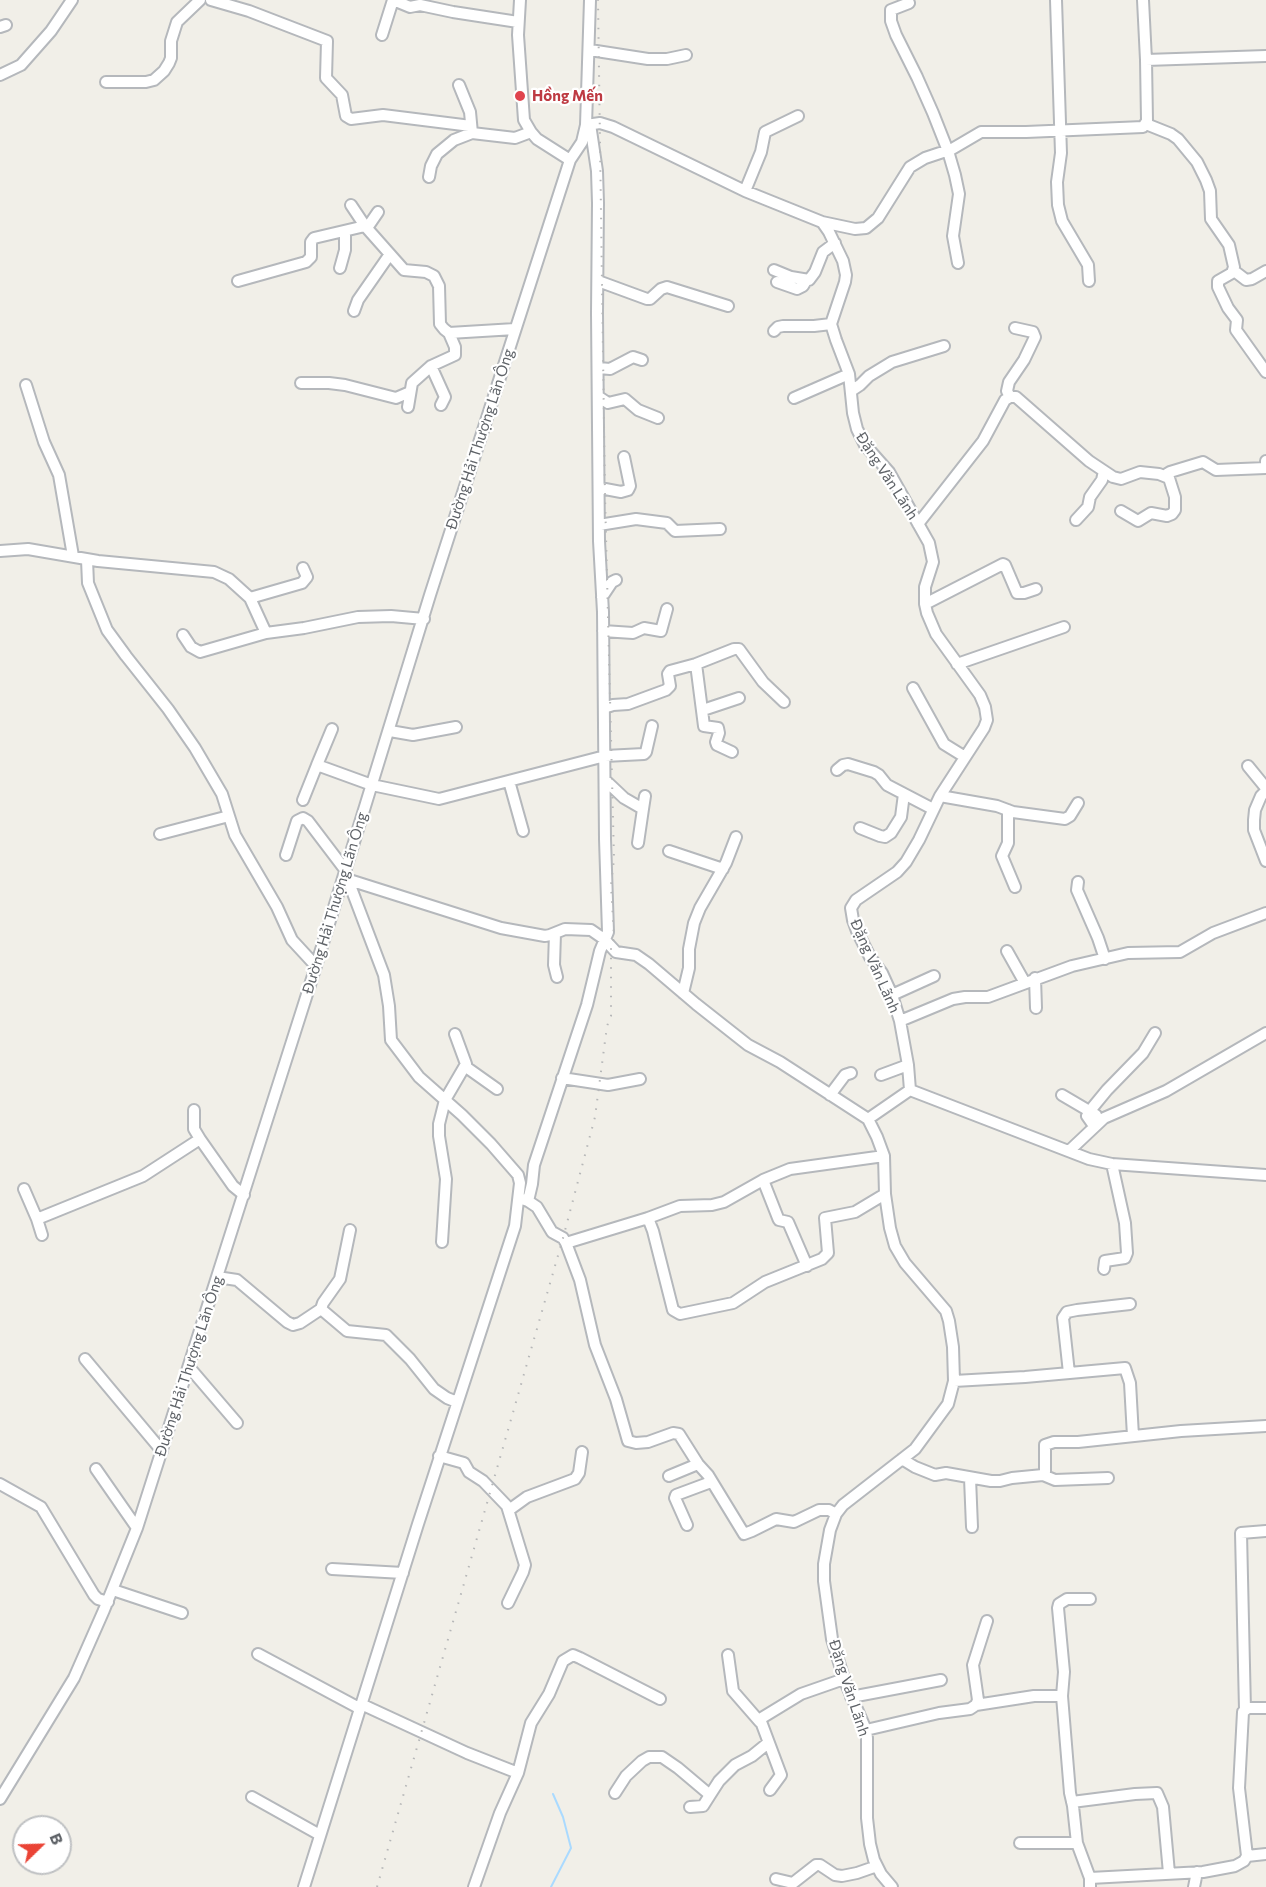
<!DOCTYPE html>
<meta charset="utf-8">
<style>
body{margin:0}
#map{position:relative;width:1266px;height:1887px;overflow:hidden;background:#f1efe8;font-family:Commissioner,sans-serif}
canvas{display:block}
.north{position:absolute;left:12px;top:1815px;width:60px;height:60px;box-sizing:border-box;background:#fff;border:2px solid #bfc1c3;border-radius:50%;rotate:67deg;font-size:16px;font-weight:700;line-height:24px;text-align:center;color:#5f6368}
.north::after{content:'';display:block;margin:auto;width:21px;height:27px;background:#ea4335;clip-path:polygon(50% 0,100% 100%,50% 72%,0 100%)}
</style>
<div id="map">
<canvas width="1266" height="1887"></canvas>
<div class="north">B</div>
</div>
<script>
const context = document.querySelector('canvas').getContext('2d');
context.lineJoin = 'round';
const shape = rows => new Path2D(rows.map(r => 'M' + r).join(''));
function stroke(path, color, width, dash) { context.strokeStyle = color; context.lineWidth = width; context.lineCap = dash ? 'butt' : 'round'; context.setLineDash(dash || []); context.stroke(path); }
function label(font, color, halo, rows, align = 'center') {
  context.font = font + ' Commissioner,sans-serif'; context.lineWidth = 4.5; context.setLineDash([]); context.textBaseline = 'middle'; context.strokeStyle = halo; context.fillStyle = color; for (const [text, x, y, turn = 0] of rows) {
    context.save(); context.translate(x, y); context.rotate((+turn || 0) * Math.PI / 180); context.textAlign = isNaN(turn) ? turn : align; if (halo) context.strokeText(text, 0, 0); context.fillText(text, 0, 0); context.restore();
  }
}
const stream = shape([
 [551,1887,571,1848,563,1817,553,1794]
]);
const minor = shape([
 [211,0,249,11,327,41,326,78,342,95,346,116,351,119,383,115,471,126],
 [1056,0,1061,153,1057,182,1058,205,1062,221,1088,265,1089,281],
 [1143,0,1146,60],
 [909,3,891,10,891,21,896,35,917,77,933,113,948,151,955,175,959,194,953,236,958,263],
 [0,27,6,25],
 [382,35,393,0,410,7,420,5,453,12,518,22],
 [590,50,648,59,667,59,686,55],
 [0,75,21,65,51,31,72,0],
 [106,82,146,82,154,80,164,71,169,63,171,58,171,41,177,22,200,0],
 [459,85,470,112,472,133,515,138,531,132],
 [1146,124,1171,134,1178,139,1197,162,1206,180,1210,191,1211,219,1229,245,1234,267,1232,273,1218,281,1218,287,1228,308,1237,320,1236,330,1266,372],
 [586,125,600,123,613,127,745,191,822,222,829,232,843,261,846,275,845,282,831,324,836,340,849,374,853,413,857,429,865,445,889,472,929,543,933,562,925,587,925,604,927,613,936,634,980,695,985,707,987,720,984,728,940,796,919,840,906,862,897,872,856,900,851,908,853,920,857,931,870,957,882,973,892,995,900,1021,908,1065,910,1090,868,1119,877,1137,884,1156,885,1194,890,1228,895,1246,905,1263,946,1311,949,1321,953,1347,954,1381,948,1404,915,1449,843,1505,836,1514,830,1530,824,1564,824,1581,832,1639,844,1679,866,1730,867,1738,867,1818,870,1844,874,1860,881,1874,892,1887],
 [570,160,582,142,586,125,590,0],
 [429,177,431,166,437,154,454,140,472,133],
 [745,191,761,152,765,132,798,116],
 [351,205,365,226],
 [822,222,855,229,866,228,878,218,910,167,925,158,952,149,981,132,1026,132,1143,127,1147,121,1146,60,1266,56],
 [367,228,378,212],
 [340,268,345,250,345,232],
 [774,270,791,277,809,280,815,272,823,252,835,243],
 [1233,270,1246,280,1252,279,1266,271],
 [238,281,306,262,311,257,311,242,314,238,365,226,404,270,426,272,434,276,439,286,440,324,444,329,449,333,515,329],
 [598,281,647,299,650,299,661,289,667,287,728,306],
 [777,282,797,289,803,286,806,281],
 [354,311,358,300,390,254],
 [774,331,778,327,783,326,814,326,831,324],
 [431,366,445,397,441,405],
 [599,368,610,369,633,357,642,360],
 [301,383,329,383,345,385,396,398,410,392],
 [26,385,44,442,59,475,73,556],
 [851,391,860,385,869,376,892,362,944,346],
 [599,397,608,403,625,399,638,410,658,418],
 [1010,397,1007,391,1009,382,1024,360,1035,337,1033,332,1015,328],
 [794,398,849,374],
 [408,407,412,383,431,366,455,355,455,347,449,333],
 [1165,475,1170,472,1203,462,1216,470,1266,468,1266,461],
 [600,488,621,492,628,490,630,486,624,457],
 [1076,520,1088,507,1090,497,1102,480,1104,471],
 [918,524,983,441,1005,400,1010,397,1016,397,1089,461,1113,477,1121,479,1140,472,1159,474,1169,478,1175,497,1175,510,1172,514,1167,516,1151,513,1138,521,1121,511],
 [599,525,636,519,667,523,675,531,720,529],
 [0,551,28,549,98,561,214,572,229,579,250,598,266,633,304,628,358,617,391,616,424,619],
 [87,560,88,583,107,630,126,656,168,709,195,748,222,794,235,835,277,907,292,940,316,966],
 [602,597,612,582,616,580],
 [250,598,302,583,307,577,303,568],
 [925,604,1003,564,1005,565,1017,593,1024,593,1036,589],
 [603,631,633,633,644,628,661,631,667,609],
 [183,635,191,647,200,652,266,633],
 [696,664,734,649,739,649,763,682,784,702],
 [957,664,1064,627],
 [913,688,944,744,965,757],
 [604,708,613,705,628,704,666,690,670,686,668,674,670,671,696,664,704,726,718,728,719,733,716,742,717,745,732,752],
 [703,710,739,698],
 [332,729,317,765,372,785,439,799,605,756,644,754,646,752,652,726],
 [390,731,413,735,456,727],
 [1248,766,1266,788],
 [837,770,843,765,848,764,874,772,879,775,887,785,933,809],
 [605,780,624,798,643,809,645,796],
 [509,781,523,831],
 [1266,791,1261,796,1255,810,1254,820,1254,830,1266,861],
 [940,796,997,806,1013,812,1065,819,1070,816,1078,803],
 [303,800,317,765],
 [1008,810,1008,843,1002,856,1015,887],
 [860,828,880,836,885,837,891,833,901,817,904,794],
 [160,834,229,816],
 [638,843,643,809],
 [669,851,723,869],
 [286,855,297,821,303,818,308,821,346,871],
 [343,878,501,928,545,936,550,935,565,929,591,930,604,939,616,952,636,955,649,964,696,1004,748,1045,780,1062,868,1119],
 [1078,882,1077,890,1098,938,1105,959],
 [555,933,554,965,557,977],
 [1007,951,1025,983],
 [1035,978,1036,1008],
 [683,993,689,968,689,949,694,923,700,908,726,863,736,837],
 [892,995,934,976],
 [900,1021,953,999,965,997,988,997,1072,966,1128,953,1180,952,1213,933,1266,913],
 [466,1067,497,1089],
 [881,1075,908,1065],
 [562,1078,608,1085,640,1079],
 [910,1090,1089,1159,1112,1164,1266,1175],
 [830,1095,845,1075,851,1073],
 [1062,1095,1096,1115],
 [194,1110,194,1129,200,1139],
 [1094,1126,1087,1116,1093,1107,1107,1090,1143,1053,1155,1033],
 [1069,1151,1104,1118,1166,1091,1266,1033],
 [763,1180,778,1218,779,1220,788,1222,807,1266],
 [24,1189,37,1219],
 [522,1199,528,1201,537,1207,552,1232,563,1238,566,1243,580,1280,595,1345,616,1399,628,1441,636,1443,648,1442,673,1433,679,1434,698,1464,708,1475,744,1534,752,1531,776,1519,794,1522,819,1510,829,1510,836,1514],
 [528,1201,532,1184,534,1165,587,1005,600,951,608,932,605,839,603,612,599,541,597,313,598,203,597,171,590,124],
 [648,1218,653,1231,673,1310,680,1314,733,1303,765,1282,822,1259,828,1253,825,1218,855,1212,885,1194],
 [350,1230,340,1279,323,1303,321,1309,347,1331,386,1335,410,1359,434,1389,447,1398,457,1402],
 [42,1235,37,1219,143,1176,200,1139,233,1186,244,1195],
 [442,1242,446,1179,439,1136,439,1124,445,1100,466,1064,455,1034],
 [566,1243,648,1218,680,1206,712,1205,724,1202,763,1180,790,1169,884,1156],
 [1104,1269,1105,1261,1125,1258,1127,1253,1125,1223,1112,1164],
 [217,1277,237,1280,287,1322,293,1325,300,1323,321,1309],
 [85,1359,162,1451],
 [189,1367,237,1423],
 [1069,1373,1063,1318,1067,1312,1077,1310,1130,1304],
 [954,1381,1025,1377,1125,1368,1130,1383,1133,1436],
 [439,1456,464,1463,469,1472,483,1481,507,1506,525,1565,523,1572,508,1603],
 [902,1459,915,1467,935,1475,946,1473,991,1481,1000,1481,1012,1478,1043,1475,1045,1472,1045,1445,1054,1442,1078,1442,1181,1431,1266,1426],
 [96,1469,137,1528],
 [1043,1475,1055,1480,1108,1478],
 [669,1476,698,1464],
 [970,1478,972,1527],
 [0,1484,41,1507,94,1595,98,1599,108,1602],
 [509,1510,527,1497,575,1479,579,1473,582,1452],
 [687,1525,675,1498,676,1495,711,1482],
 [332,1569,403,1573],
 [113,1590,182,1613],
 [1090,1599,1067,1599,1059,1604,1058,1608,1064,1672,1062,1696,1070,1793,1073,1806,1077,1843,1090,1878,1090,1887],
 [258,1654,359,1708],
 [728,1655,733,1691,760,1722],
 [851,1697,941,1680],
 [361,1704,467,1753,518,1773],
 [976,1705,978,1700,973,1665,987,1621],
 [1245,1710,1241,1533,1266,1531],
 [866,1730,939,1713,970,1709,976,1705,1034,1696,1062,1696],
 [770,1790,781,1775,760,1719,801,1694,844,1679],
 [615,1793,626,1776,642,1761,649,1757,662,1757,678,1768,710,1795,703,1806,690,1807],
 [710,1795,719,1781,735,1765,752,1756,768,1743],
 [252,1797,320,1835],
 [0,1799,74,1678,104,1610,137,1528,316,966,430,595,570,160,537,139,531,132,524,120,518,35,520,0],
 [1072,1802,1135,1794,1157,1793,1163,1807,1169,1873],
 [1020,1843,1077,1843],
 [1247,1856,1239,1788,1243,1712,1248,1708,1266,1708],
 [1090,1878,1203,1872,1235,1866,1244,1861,1247,1856,1266,1854],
 [776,1879,793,1883,816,1865,820,1865,835,1875,842,1876,857,1873,877,1866],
 [304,1887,418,1524,515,1226,520,1183,518,1175,491,1144,462,1115,419,1077,391,1040,389,1006,384,975,348,880],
 [474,1887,500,1813,518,1773,531,1723,549,1694,563,1661,573,1655,580,1658,660,1699],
 [1194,1887,1197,1872]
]);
const rail = shape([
 [377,1887,563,1238,595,1117,607,1026,611,1016,611,948,614,937,611,885,614,859,605,496,598,0]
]);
const markers = [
 [520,96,6,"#e0444e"]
];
const healthNames = [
 ["Hồng Mến",532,96]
];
const streetNames = [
 ["Đường Hải Thượng Lãn Ông",480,439,-72],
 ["Đặng Văn Lãnh",887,476,57],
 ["Đường Hải Thượng Lãn Ông",335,903,-73],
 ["Đặng Văn Lãnh",875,966,66],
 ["Đường Hải Thượng Lãn Ông",189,1366,-72],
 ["Đặng Văn Lãnh",849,1688,72]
];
stroke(stream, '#aadaff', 2);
stroke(minor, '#b5b8bc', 14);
stroke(minor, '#fff', 10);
stroke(rail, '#b6b7b8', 2, [1.5, 8]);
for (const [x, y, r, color] of markers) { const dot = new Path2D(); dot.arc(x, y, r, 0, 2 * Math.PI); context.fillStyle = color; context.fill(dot); stroke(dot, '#fff', 2); }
label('bold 15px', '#be3a42', '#fff', healthNames, 'left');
label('15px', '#5f6368', '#fff', streetNames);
</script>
